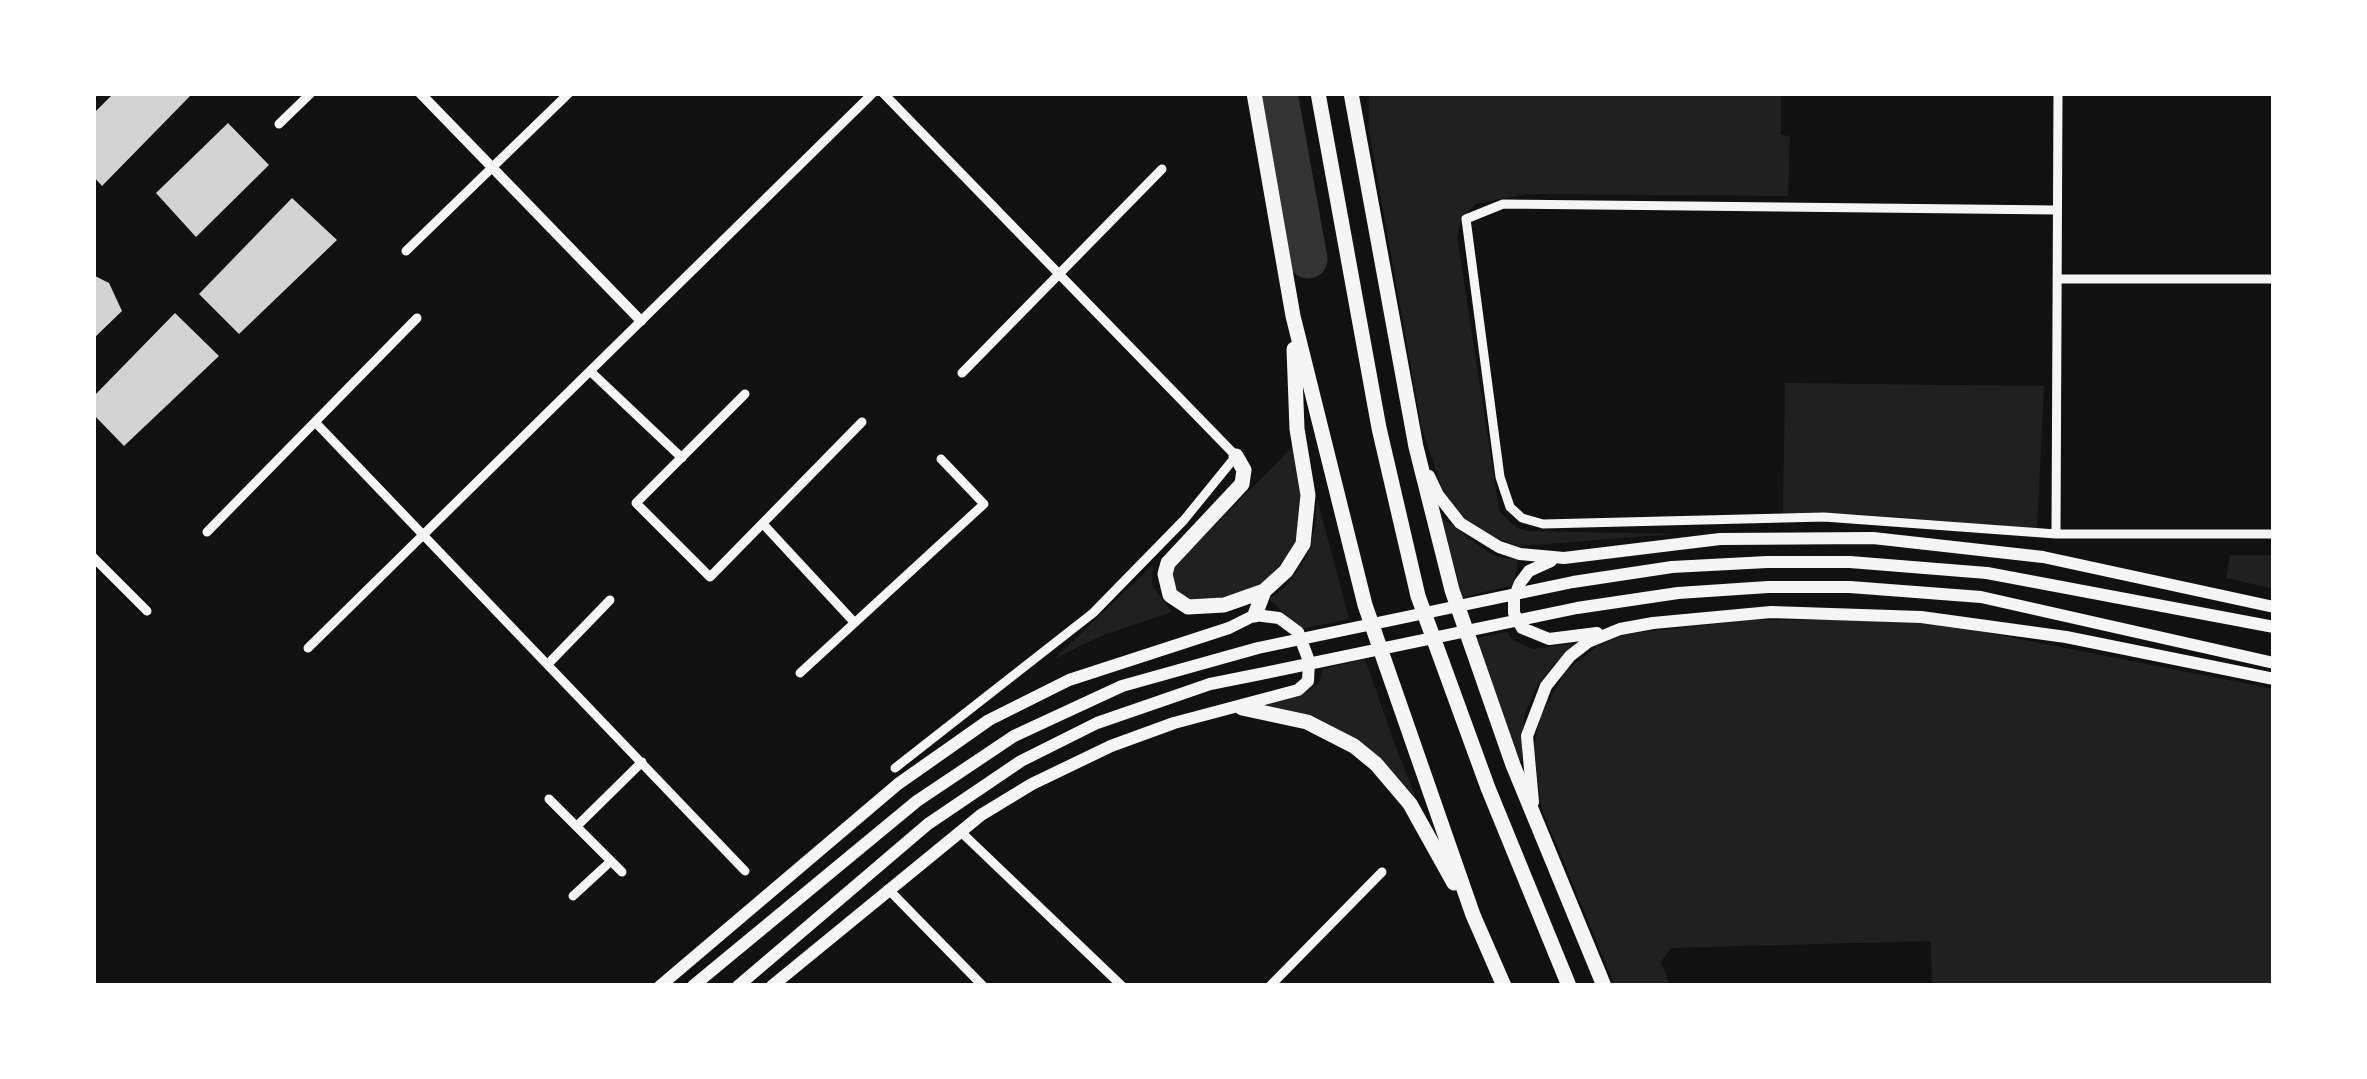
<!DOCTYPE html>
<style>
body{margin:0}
#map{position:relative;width:2367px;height:1079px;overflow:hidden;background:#111;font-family:"Libre Baskerville",serif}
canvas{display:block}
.frame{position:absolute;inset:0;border:96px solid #fff;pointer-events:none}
</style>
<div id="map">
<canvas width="2367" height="1079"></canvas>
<div class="frame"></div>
</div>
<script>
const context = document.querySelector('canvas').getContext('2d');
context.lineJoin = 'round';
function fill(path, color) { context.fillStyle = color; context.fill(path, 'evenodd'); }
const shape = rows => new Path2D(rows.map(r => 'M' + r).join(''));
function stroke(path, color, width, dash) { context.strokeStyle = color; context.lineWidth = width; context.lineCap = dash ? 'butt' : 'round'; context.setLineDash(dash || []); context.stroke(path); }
const green = shape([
 [1369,93,1781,93,1781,135,1790,136,1788,196,1526,194,1475,204,1460,223,1457,236,1499,511,1517,528,1528,531,1675,534,1520,546,1493,537,1466,520,1444,494,1422,429,1369,131],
 [1785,383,2044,386,2037,529,1856,514,1783,514],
 [1294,445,1301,491,1297,538,1287,556,1264,583,1252,588,1212,600,1189,602,1175,591,1172,569],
 [1317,498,1349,619,1300,629,1269,599,1286,586,1306,558,1315,527],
 [1441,517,1486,551,1500,558,1518,559,1514,585,1463,597],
 [2230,555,2274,555,2274,589,2226,578],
 [1153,565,1152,585,1172,612,1101,636,1054,659],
 [1752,620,1889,620,1969,629,2274,689,2274,986,1932,986,1931,941,1671,948,1661,962,1670,986,1615,986,1541,807,1534,748,1539,719,1565,672,1597,646,1627,634],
 [1507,632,1513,640,1533,649,1578,643,1554,664,1536,688,1524,716,1521,764,1477,638],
 [1365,659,1394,742,1422,813,1362,743,1311,716,1262,706,1300,696,1319,683,1323,669]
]);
const river = shape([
 [1278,93,1308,259]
]);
const building = shape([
 [114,93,193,93,102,186,93,176,93,114],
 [228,123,269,165,196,237,156,193],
 [292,198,337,240,239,334,199,294],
 [93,275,109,283,122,311,93,339],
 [175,313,219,356,124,446,93,414,93,397]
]);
const minor = shape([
 [883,93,1236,456,1184,520,1093,613,895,768],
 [279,124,311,93],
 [2057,210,1503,204,1466,219,1500,477,1510,507,1522,518,1543,524,1824,517,2056,534,2274,534],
 [406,251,569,93],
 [2057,279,2274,279],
 [590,371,682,458],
 [962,373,1162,169],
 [745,394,636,503,710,577,862,422],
 [315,422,745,871],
 [764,525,853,621],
 [207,532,417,318],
 [2056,534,2058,93],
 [93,557,147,611],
 [308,648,873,93],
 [548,664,610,600],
 [800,673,984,504,941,459],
 [549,799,622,872],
 [577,826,642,762],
 [961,832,1122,986],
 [888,889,983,986],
 [573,896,611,861],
 [1270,986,1382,872]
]);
const tertiary = shape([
 [420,93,641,321]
]);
const secondary = shape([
 [1429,476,1438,495,1460,523,1499,547,1520,554,1564,558,1720,539,1873,538,2043,557,2274,607],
 [1551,561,1529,571,1520,583,1514,598,1514,613,1522,628,1549,639,1597,633],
 [1533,802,1527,736,1546,686,1570,656,1588,642,1620,629,1653,623,1771,612,1921,617,2066,637,2274,679],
 [660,986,898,784,989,720,1069,680,1229,628,1255,615,1279,618,1298,632,1309,661,1308,681,1298,690,1174,723,1111,746,1032,784,981,815,772,986],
 [693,986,917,801,1014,736,1122,686,1258,648,1573,582,1672,567,1767,562,1850,562,1987,573,2274,627],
 [738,986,928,824,1021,761,1097,723,1210,684,1265,673,1577,608,1678,593,1768,587,1850,587,1981,597,2274,663]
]);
const trunk = shape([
 [1254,93,1293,316,1365,605,1473,915,1504,986],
 [1318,93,1379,428,1418,596,1488,788,1569,986],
 [1351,93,1416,447,1452,590,1513,765,1604,986],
 [1236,456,1244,470,1242,484,1168,563,1165,574,1170,595,1188,607,1224,605,1264,591,1286,571,1303,544,1308,495,1297,429,1294,349],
 [1255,615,1264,591],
 [1242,708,1307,722,1354,746,1376,764,1410,804,1454,883]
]);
fill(green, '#202020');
stroke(river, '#333', 39);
fill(building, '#d3d3d3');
stroke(minor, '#f5f5f5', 9);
stroke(tertiary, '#f5f5f5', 10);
stroke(secondary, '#f5f5f5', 12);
stroke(trunk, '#f5f5f5', 15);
</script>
